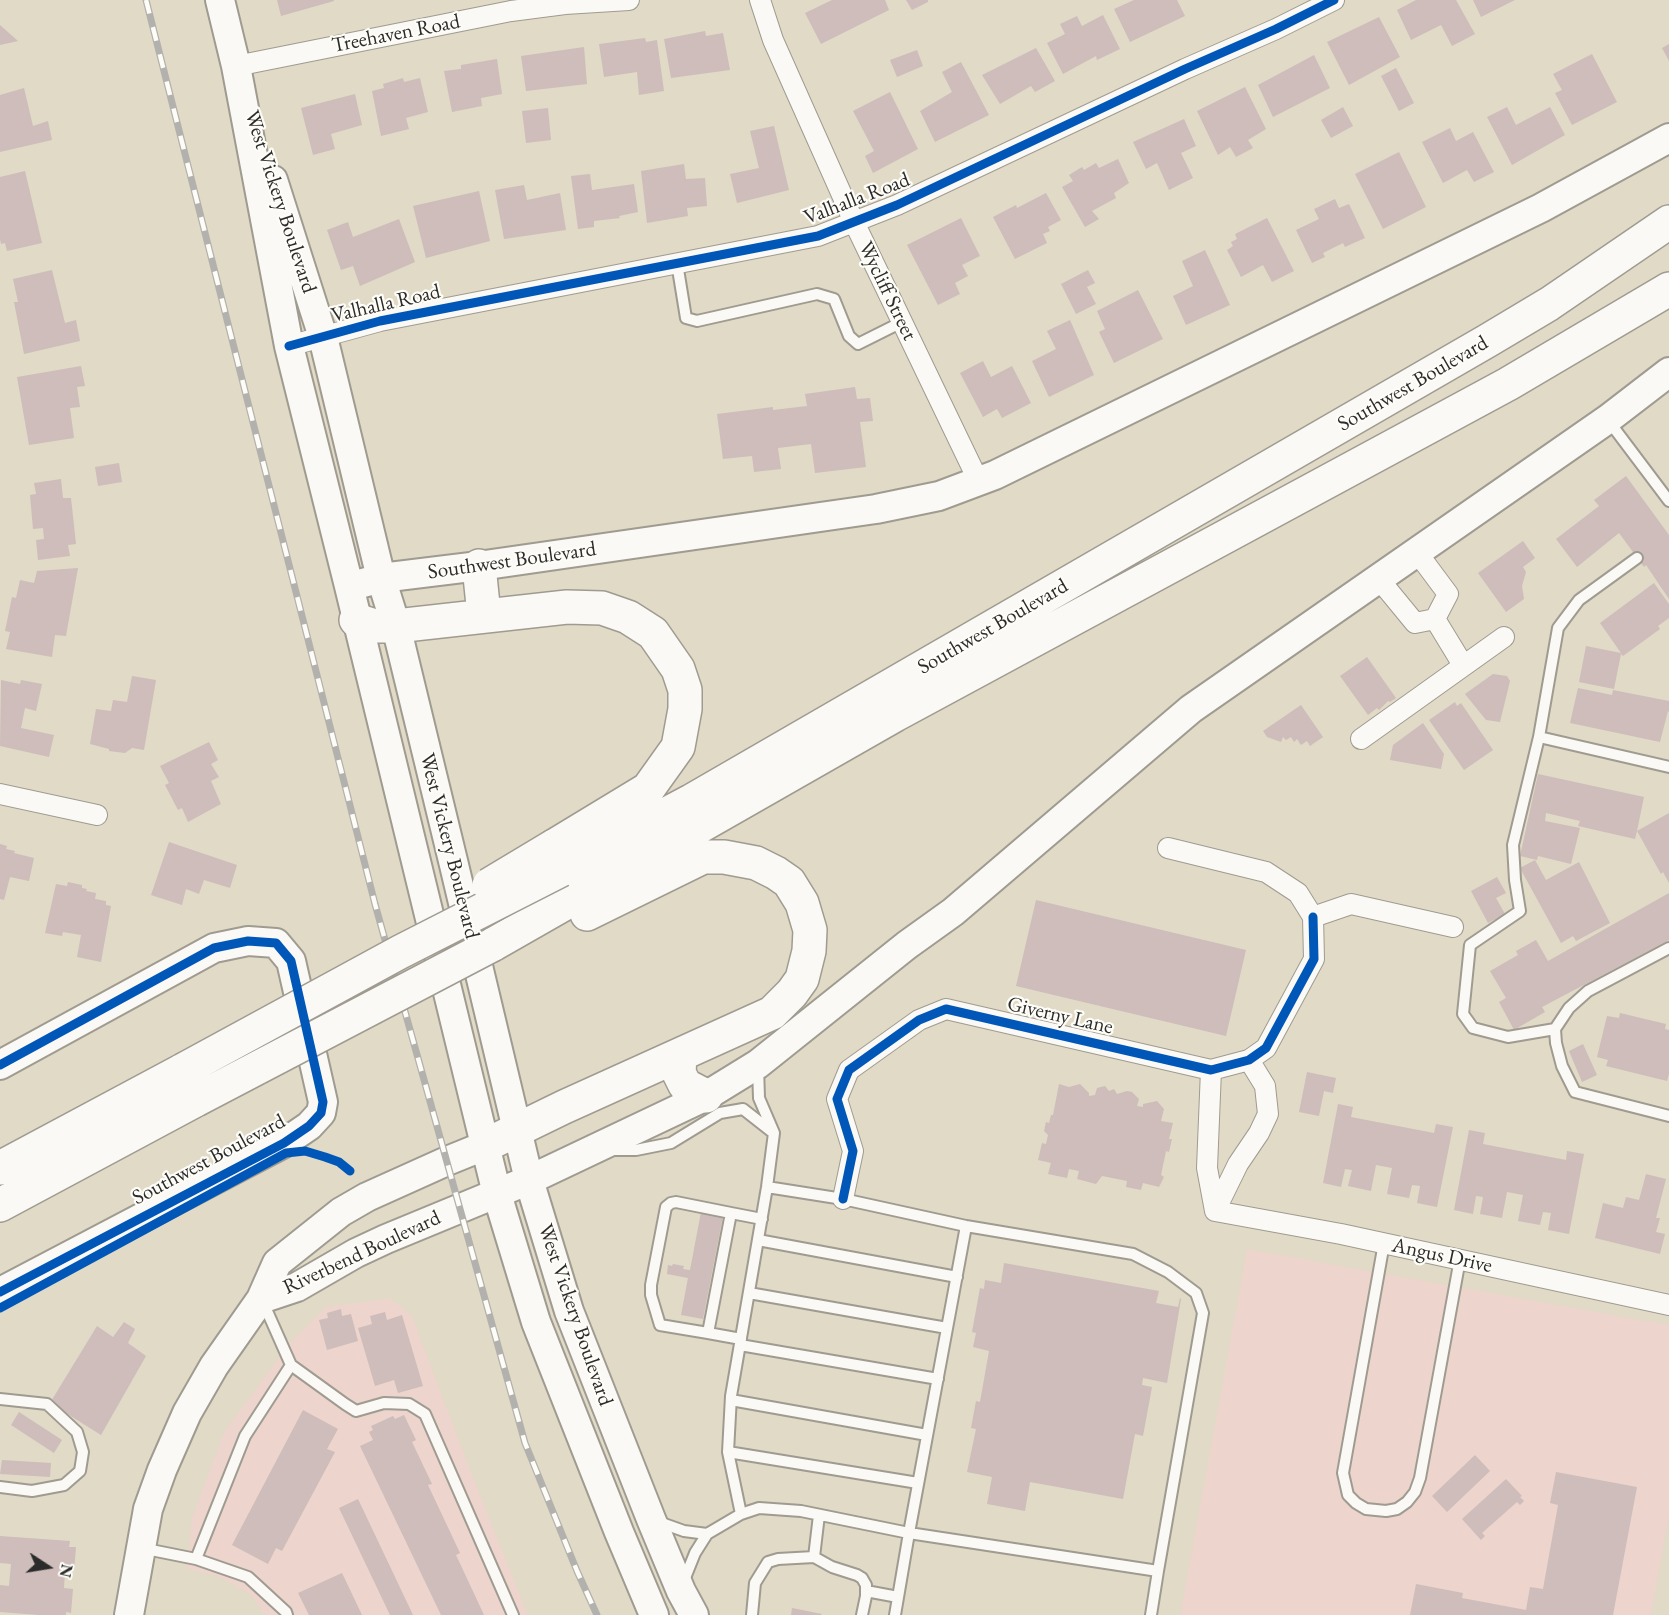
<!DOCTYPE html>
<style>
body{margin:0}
#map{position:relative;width:1669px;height:1615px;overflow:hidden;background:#e0dac6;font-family:"EB Garamond",serif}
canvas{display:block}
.north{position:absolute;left:18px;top:1537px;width:60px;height:60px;-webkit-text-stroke:4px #fdfcf7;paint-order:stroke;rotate:102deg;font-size:16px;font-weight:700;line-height:24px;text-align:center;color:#2b2b2b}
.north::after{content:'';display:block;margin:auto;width:21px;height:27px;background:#2b2b2b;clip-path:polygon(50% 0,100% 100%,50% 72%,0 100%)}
</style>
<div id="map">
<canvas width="1669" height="1615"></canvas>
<div class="north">N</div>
</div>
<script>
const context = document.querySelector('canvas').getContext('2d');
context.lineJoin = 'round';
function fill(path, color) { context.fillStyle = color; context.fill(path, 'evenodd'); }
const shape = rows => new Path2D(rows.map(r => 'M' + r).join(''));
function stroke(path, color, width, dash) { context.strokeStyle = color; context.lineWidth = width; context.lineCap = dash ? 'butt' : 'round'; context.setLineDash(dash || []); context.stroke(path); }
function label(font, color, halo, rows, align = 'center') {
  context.font = font + ' "EB Garamond",serif'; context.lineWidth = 4.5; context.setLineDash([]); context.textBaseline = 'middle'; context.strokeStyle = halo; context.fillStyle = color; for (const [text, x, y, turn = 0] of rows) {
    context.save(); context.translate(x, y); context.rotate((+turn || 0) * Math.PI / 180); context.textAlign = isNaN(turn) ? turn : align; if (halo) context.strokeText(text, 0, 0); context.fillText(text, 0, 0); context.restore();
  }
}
const built = shape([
 [1247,1249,1669,1325,1669,1516,1651,1615,1180,1615],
 [390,1298,412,1316,472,1475,528,1615,265,1615,250,1594,215,1575,187,1569,192,1518,224,1432,289,1344,326,1307]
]);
const building = shape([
 [277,0,334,0,334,1,281,16],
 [832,0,885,0,889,10,821,44,805,13],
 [906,0,928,0,928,2,912,10],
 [1134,0,1177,0,1185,16,1130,42,1114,9],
 [1416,0,1456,0,1475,34,1452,46,1441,25,1411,40,1397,10],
 [1473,0,1515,0,1481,17],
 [1103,15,1120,49,1097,60,1096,56,1063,74,1047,43,1065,34,1060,24,1077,16,1082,26],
 [1379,17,1400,57,1349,85,1327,42],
 [0,25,18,41,0,45],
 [705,31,706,36,723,33,730,70,671,78,664,39],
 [645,38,646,42,657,40,664,91,639,95,637,72,604,77,599,44],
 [1669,44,1669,61,1662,48],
 [584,47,587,84,526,91,521,56],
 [1036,48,1055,81,1035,92,1031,86,1000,104,982,75],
 [917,50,923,66,897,77,890,60],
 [1592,54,1617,102,1572,125,1555,93,1562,90,1553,74],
 [1314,55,1330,88,1273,117,1258,85],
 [497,59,502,94,481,98,482,106,452,112,444,71,461,69,461,65],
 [961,62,989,115,935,142,920,111,952,92,942,72],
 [1396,68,1414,103,1399,111,1381,76],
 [403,78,404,82,420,78,428,112,406,118,409,129,381,136,372,91,384,88,383,84],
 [1245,87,1266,129,1248,140,1253,148,1236,157,1230,147,1218,155,1197,111],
 [24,88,33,126,48,121,52,140,0,152,0,95],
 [890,92,918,149,873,173,865,156,874,151,853,111],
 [355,94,362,125,331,134,335,149,313,155,301,108],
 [1343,107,1353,126,1331,138,1321,120],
 [1507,107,1516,125,1550,107,1565,135,1512,165,1487,117],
 [548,108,551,140,526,143,522,111],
 [1184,119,1196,146,1181,153,1193,178,1169,190,1157,163,1146,169,1133,142],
 [774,126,789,190,737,203,730,174,759,168,750,131],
 [1450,128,1456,141,1473,132,1494,172,1474,182,1467,170,1443,183,1422,142],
 [1399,152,1426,207,1383,229,1355,174],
 [1118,159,1129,183,1114,193,1116,198,1092,211,1099,219,1085,227,1062,187,1073,181,1069,175,1082,167,1084,170,1096,163,1099,168],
 [684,164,686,179,705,178,707,206,687,208,688,216,647,223,641,171],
 [25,171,42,243,7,251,5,243,1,244,0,239,0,177],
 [590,174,592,190,634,184,638,212,619,216,620,218,594,221,594,227,578,229,571,176],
 [524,185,527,200,560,193,566,230,504,239,495,190],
 [479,191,490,241,426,258,413,206],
 [1046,193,1061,220,1048,227,1050,231,1043,234,1047,243,1015,259,993,217,1016,205,1017,208],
 [1335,199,1339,208,1349,204,1365,238,1345,247,1343,243,1323,253,1325,257,1312,263,1296,230,1319,219,1314,209],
 [961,218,980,256,962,265,968,276,955,283,960,294,938,305,907,245],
 [1267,218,1294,271,1272,282,1263,265,1241,277,1227,250,1233,246,1231,242,1237,239,1235,234],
 [399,219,415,262,360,286,353,266,341,270,327,230,348,222,353,237],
 [1205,250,1230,305,1186,325,1173,296,1193,286,1182,261],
 [52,270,65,323,76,320,80,341,24,354,14,302,18,302,13,279],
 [1088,270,1095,283,1087,287,1096,304,1076,314,1061,284],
 [1138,290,1163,339,1114,363,1099,332,1105,329,1097,311],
 [1070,320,1094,375,1049,397,1032,361,1056,349,1047,331],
 [983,361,991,377,1012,366,1031,403,1002,418,997,409,983,417,960,373],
 [81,366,85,386,77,387,80,407,70,408,74,438,29,445,17,377],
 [855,387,857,399,870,398,873,421,860,422,866,467,815,473,811,444,778,448,781,469,754,472,752,456,723,459,717,414,773,407,773,410,807,406,805,394],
 [119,463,122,482,98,486,95,467],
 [1626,476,1669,535,1669,599,1646,565,1644,567,1619,533,1577,567,1556,539,1599,506,1594,500],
 [61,479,63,498,71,498,76,544,68,545,70,556,38,560,36,540,44,539,43,528,33,529,30,495,36,494,34,483],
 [1523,541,1535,558,1523,567,1526,572,1522,586,1524,599,1506,612,1478,573],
 [78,568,66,636,55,635,52,657,6,649,10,632,5,631,12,597,16,598,20,580,34,583,37,571],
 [1654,583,1669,604,1669,618,1658,626,1660,629,1623,656,1621,654,1614,689,1579,682,1586,646,1621,653,1600,623],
 [1367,657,1396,698,1390,702,1388,701,1379,710,1377,708,1368,715,1340,676],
 [1493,674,1507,676,1510,681,1500,722,1486,720,1465,694],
 [132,676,156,680,144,750,132,748,125,753,109,751,109,749,90,744,96,709,111,711,113,700,127,702],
 [1,680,20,684,21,680,42,684,36,711,25,708,21,728,54,735,49,757,0,746],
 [1578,688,1612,695,1613,690,1669,701,1669,712,1668,711,1660,742,1570,723],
 [1455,702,1457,706,1461,703,1493,750,1464,770,1429,720],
 [1301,705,1323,737,1310,746,1307,741,1301,745,1297,739,1294,742,1291,737,1286,740,1283,737,1281,742,1267,737,1263,731],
 [1423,723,1444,754,1441,769,1390,760,1393,745],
 [209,742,218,760,211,764,219,777,211,781,221,804,188,822,182,808,178,810,165,785,169,783,160,766],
 [1538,774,1644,797,1637,831,1669,813,1669,883,1663,872,1661,874,1637,831,1635,839,1578,826,1580,821,1546,813,1545,821,1580,828,1571,864,1538,856,1537,860,1520,856],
 [169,842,237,865,230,888,204,880,199,894,186,889,182,905,151,895],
 [0,844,7,846,6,849,15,851,14,853,34,858,29,881,10,877,4,900,0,899],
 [1535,860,1546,880,1579,862,1610,923,1576,941,1573,936,1561,943,1520,868],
 [1497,877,1506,893,1496,898,1505,914,1488,923,1471,891],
 [68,882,82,885,82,888,87,889,86,891,96,893,95,899,106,901,106,905,111,906,101,962,77,957,81,935,63,932,62,936,45,933,56,884,67,886],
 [1669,893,1669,940,1542,1007,1545,1012,1514,1030,1499,1002,1506,998,1490,971,1518,955,1516,951,1536,940,1548,961],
 [1036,900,1246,950,1226,1036,1016,986],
 [1620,1013,1666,1024,1665,1029,1669,1030,1669,1074,1667,1081,1606,1066,1608,1060,1597,1057,1607,1016,1619,1018],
 [1583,1044,1597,1075,1582,1082,1569,1051],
 [1307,1072,1336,1078,1333,1093,1324,1091,1319,1116,1299,1112],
 [1059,1084,1069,1087,1080,1084,1089,1093,1089,1096,1095,1095,1097,1088,1105,1086,1109,1091,1114,1089,1117,1094,1127,1091,1132,1092,1139,1099,1137,1106,1143,1107,1143,1104,1157,1101,1164,1109,1161,1121,1173,1123,1169,1139,1172,1139,1169,1152,1166,1151,1161,1175,1164,1177,1159,1187,1143,1183,1141,1190,1126,1187,1127,1181,1102,1176,1096,1184,1077,1179,1079,1171,1069,1169,1067,1178,1048,1174,1051,1163,1038,1160,1042,1143,1046,1144,1048,1135,1044,1131,1046,1122,1049,1123,1051,1115,1053,1115],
 [1338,1104,1353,1107,1351,1117,1434,1133,1436,1124,1453,1127,1437,1207,1417,1203,1420,1186,1412,1185,1409,1198,1387,1194,1392,1168,1376,1165,1371,1191,1348,1186,1352,1170,1345,1169,1341,1187,1323,1183],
 [1469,1130,1485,1133,1483,1144,1566,1160,1567,1151,1584,1154,1569,1234,1548,1230,1551,1213,1543,1212,1540,1225,1518,1221,1523,1195,1507,1192,1502,1218,1480,1214,1483,1197,1476,1196,1473,1214,1454,1210],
 [1646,1174,1666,1179,1656,1218,1660,1218,1656,1232,1665,1234,1660,1254,1595,1238,1603,1203,1623,1208,1626,1197,1639,1200],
 [701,1212,723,1216,703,1319,681,1315,688,1278,667,1274,668,1265,672,1266,673,1264,684,1266,683,1269,690,1270],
 [1004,1263,1159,1291,1156,1303,1178,1307,1180,1298,1181,1299,1167,1383,1143,1378,1142,1385,1152,1387,1143,1436,1135,1434,1123,1499,1030,1482,1025,1511,987,1504,992,1477,967,1472,976,1429,971,1428,976,1401,980,1402,989,1351,973,1347,976,1333,972,1332,980,1288,984,1289,985,1280,1001,1283],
 [341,1309,342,1316,351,1314,358,1341,327,1350,319,1320,328,1318,327,1313],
 [385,1312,387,1320,402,1315,423,1386,398,1393,394,1380,375,1386,358,1328,372,1324,370,1316],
 [124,1322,135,1329,128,1343,146,1356,101,1435,50,1403,97,1326,113,1337],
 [303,1410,338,1429,327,1449,335,1452,282,1551,276,1548,268,1564,232,1545],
 [19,1412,62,1440,54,1453,11,1425],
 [404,1415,416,1440,412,1442,432,1484,428,1485,460,1553,456,1555,484,1615,441,1615,360,1446,373,1440,369,1432,373,1430,371,1426,393,1416,395,1419],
 [1475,1455,1490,1471,1447,1512,1432,1496],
 [2,1460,51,1463,50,1477,0,1474],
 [1556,1472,1637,1487,1613,1615,1410,1615,1416,1584,1463,1593,1462,1598,1526,1610,1530,1587,1543,1589,1558,1505,1550,1503],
 [1506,1479,1522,1496,1520,1497,1524,1501,1520,1505,1517,1502,1482,1533,1485,1536,1481,1540,1462,1519],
 [358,1499,413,1615,390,1615,339,1508],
 [0,1536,70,1541,69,1547,76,1547,74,1571,65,1571,64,1588,73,1589,71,1613,66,1612,66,1615,39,1615,0,1612,0,1585,9,1586,11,1564,0,1563],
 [342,1573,362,1615,309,1615,298,1593],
 [792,1608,822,1614,821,1615,791,1615]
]);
const lane = shape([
 [677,263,686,318,697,321,817,294,834,299,849,336,858,344,902,322],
 [1608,420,1669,501],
 [1539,737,1558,628,1579,600,1637,558],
 [1669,948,1588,991,1569,1008,1555,1029,1556,1043,1562,1066,1575,1092,1669,1116],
 [1555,1029,1508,1037,1473,1028,1463,1014,1470,945,1520,911,1515,880,1513,845,1539,737,1669,767],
 [612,1150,636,1150,671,1143,720,1113,743,1109,771,1131],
 [758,1240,957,1277],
 [1384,1243,1343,1473,1348,1495,1356,1503,1366,1509,1386,1511,1397,1509,1407,1502,1415,1492,1420,1478,1460,1259],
 [749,1293,947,1328],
 [263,1302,291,1365,345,1404,356,1411,384,1403,409,1404,425,1414,513,1615],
 [708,1333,660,1325,651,1295,651,1285,666,1207,671,1203,676,1202,731,1213],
 [741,1339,708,1333,731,1213,762,1219],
 [740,1345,938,1379],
 [0,1399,47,1404,77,1432,83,1452,80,1471,64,1485,32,1491,0,1487],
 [731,1400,927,1435],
 [728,1452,918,1483],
 [741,1514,728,1452,731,1396,767,1187,774,1133,759,1098,758,1067],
 [656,1521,684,1531,707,1534],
 [141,1548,196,1559,245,1436,291,1365],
 [814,1557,819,1515],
 [196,1559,248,1577,286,1612,287,1615],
 [683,1583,695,1553,707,1534,741,1514,759,1508,801,1511,909,1533,1158,1571,1203,1313,1196,1293,1168,1272,1133,1254,966,1226,843,1199,767,1187],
 [866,1591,898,1597],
 [752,1615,755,1583,768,1562,778,1559,814,1557,832,1567,857,1575,862,1578,866,1585,866,1596,862,1615],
 [895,1615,909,1533,966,1226],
 [1151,1615,1158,1571]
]);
const street = shape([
 [760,0,773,40,854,222,978,480],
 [236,66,511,11,565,4,629,0],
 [289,346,380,321,818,236,897,205,1185,69,1276,29,1334,0],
 [1378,578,1415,623,1435,619,1448,594,1416,551],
 [1435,619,1463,665],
 [1361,739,1504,637],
 [0,794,97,815],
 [1168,848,1266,872,1298,893,1313,917],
 [1313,917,1351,904,1453,927],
 [1211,1070,1207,1168,1215,1211,1238,1164,1259,1133,1268,1114,1265,1086,1249,1060],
 [843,1199,853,1151,837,1099,849,1070,919,1020,946,1009,1211,1070,1249,1060,1266,1048,1314,959,1313,917],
 [1215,1211,1341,1234,1669,1305]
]);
const secondary = shape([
 [220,0,236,66,289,346,349,586,497,1194,536,1322,619,1532,654,1615],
 [273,180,323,337,381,578,396,626,454,865,529,1180,569,1311,651,1519,681,1591,694,1615],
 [363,583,381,578,479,566,876,509,939,496,995,475,1541,208,1669,138],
 [0,1065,214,948,248,941,276,943,291,961,323,1102,321,1113,309,1126,284,1143,0,1292],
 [261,1299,297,1287,356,1253,386,1239,529,1180,706,1096,758,1064,907,945,953,912,1191,709,1608,419,1669,372],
 [129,1615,148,1509,162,1470,187,1413,214,1366,261,1299,277,1263,341,1212,367,1197,447,1161,484,1146]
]);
const highway = shape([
 [479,566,484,615],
 [356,620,375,626,396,626,567,607,602,608,628,617,653,633,678,669,685,690,685,709,678,747,648,789,554,846],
 [561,870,691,801,1487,341,1549,304,1669,222],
 [492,945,895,715,1508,384,1669,289],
 [680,1055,679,1073,685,1085,706,1096],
 [484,1146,564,1107,772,1013,792,993,802,979,809,951,810,930,802,903,789,882,776,873,756,863,724,857,703,857,587,914],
 [0,1168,183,1070],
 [0,1205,196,1100]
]);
const rail = shape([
 [146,0,375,904,450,1173,525,1443,577,1571,597,1615]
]);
const highwayBridge = shape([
 [489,885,554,846],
 [183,1070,400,952,561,870],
 [196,1100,492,945]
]);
const cycleway = shape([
 [289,346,380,321,818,236,897,205,1185,69,1276,29,1334,0],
 [0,1065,214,948,248,941,276,943,291,961,323,1102,321,1113,309,1126,284,1143,0,1292],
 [843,1199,853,1151,837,1099,849,1070,919,1020,946,1009,1211,1070,1249,1060,1266,1048,1314,959,1313,917],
 [0,1308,286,1153,305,1151,325,1157,339,1162,350,1171]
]);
const streetNames = [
 ["Treehaven Road",396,34,-11],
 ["Valhalla Road",857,199,-21],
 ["West Vickery Boulevard",280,202,72],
 ["Wycliff Street",887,291,64],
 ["Valhalla Road",386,304,-13],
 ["Southwest Boulevard",1413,384,-30],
 ["Southwest Boulevard",512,561,-8],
 ["Southwest Boulevard",993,627,-30],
 ["West Vickery Boulevard",449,846,76],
 ["Giverny Lane",1060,1016,13],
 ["Southwest Boulevard",209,1160,-28],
 ["Riverbend Boulevard",362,1253,-25],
 ["Angus Drive",1442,1256,12],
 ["West Vickery Boulevard",575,1315,71]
];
fill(built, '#edd4cc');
fill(building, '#cebdbb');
stroke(lane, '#9f9b90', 14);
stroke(street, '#9f9b90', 22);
stroke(secondary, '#9f9b90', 32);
stroke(highway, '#9f9b90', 36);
stroke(lane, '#faf9f6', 10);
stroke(street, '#faf9f6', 20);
stroke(secondary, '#faf9f6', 28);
stroke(highway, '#faf9f6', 33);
stroke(rail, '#b2b1ae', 7);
stroke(rail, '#fdfcf7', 4.5, [14]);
stroke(highwayBridge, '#9f9b90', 36, []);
stroke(highwayBridge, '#faf9f6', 33);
stroke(cycleway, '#0057b8', 9);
label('21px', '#2b2b2b', '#fdfcf7', streetNames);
</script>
